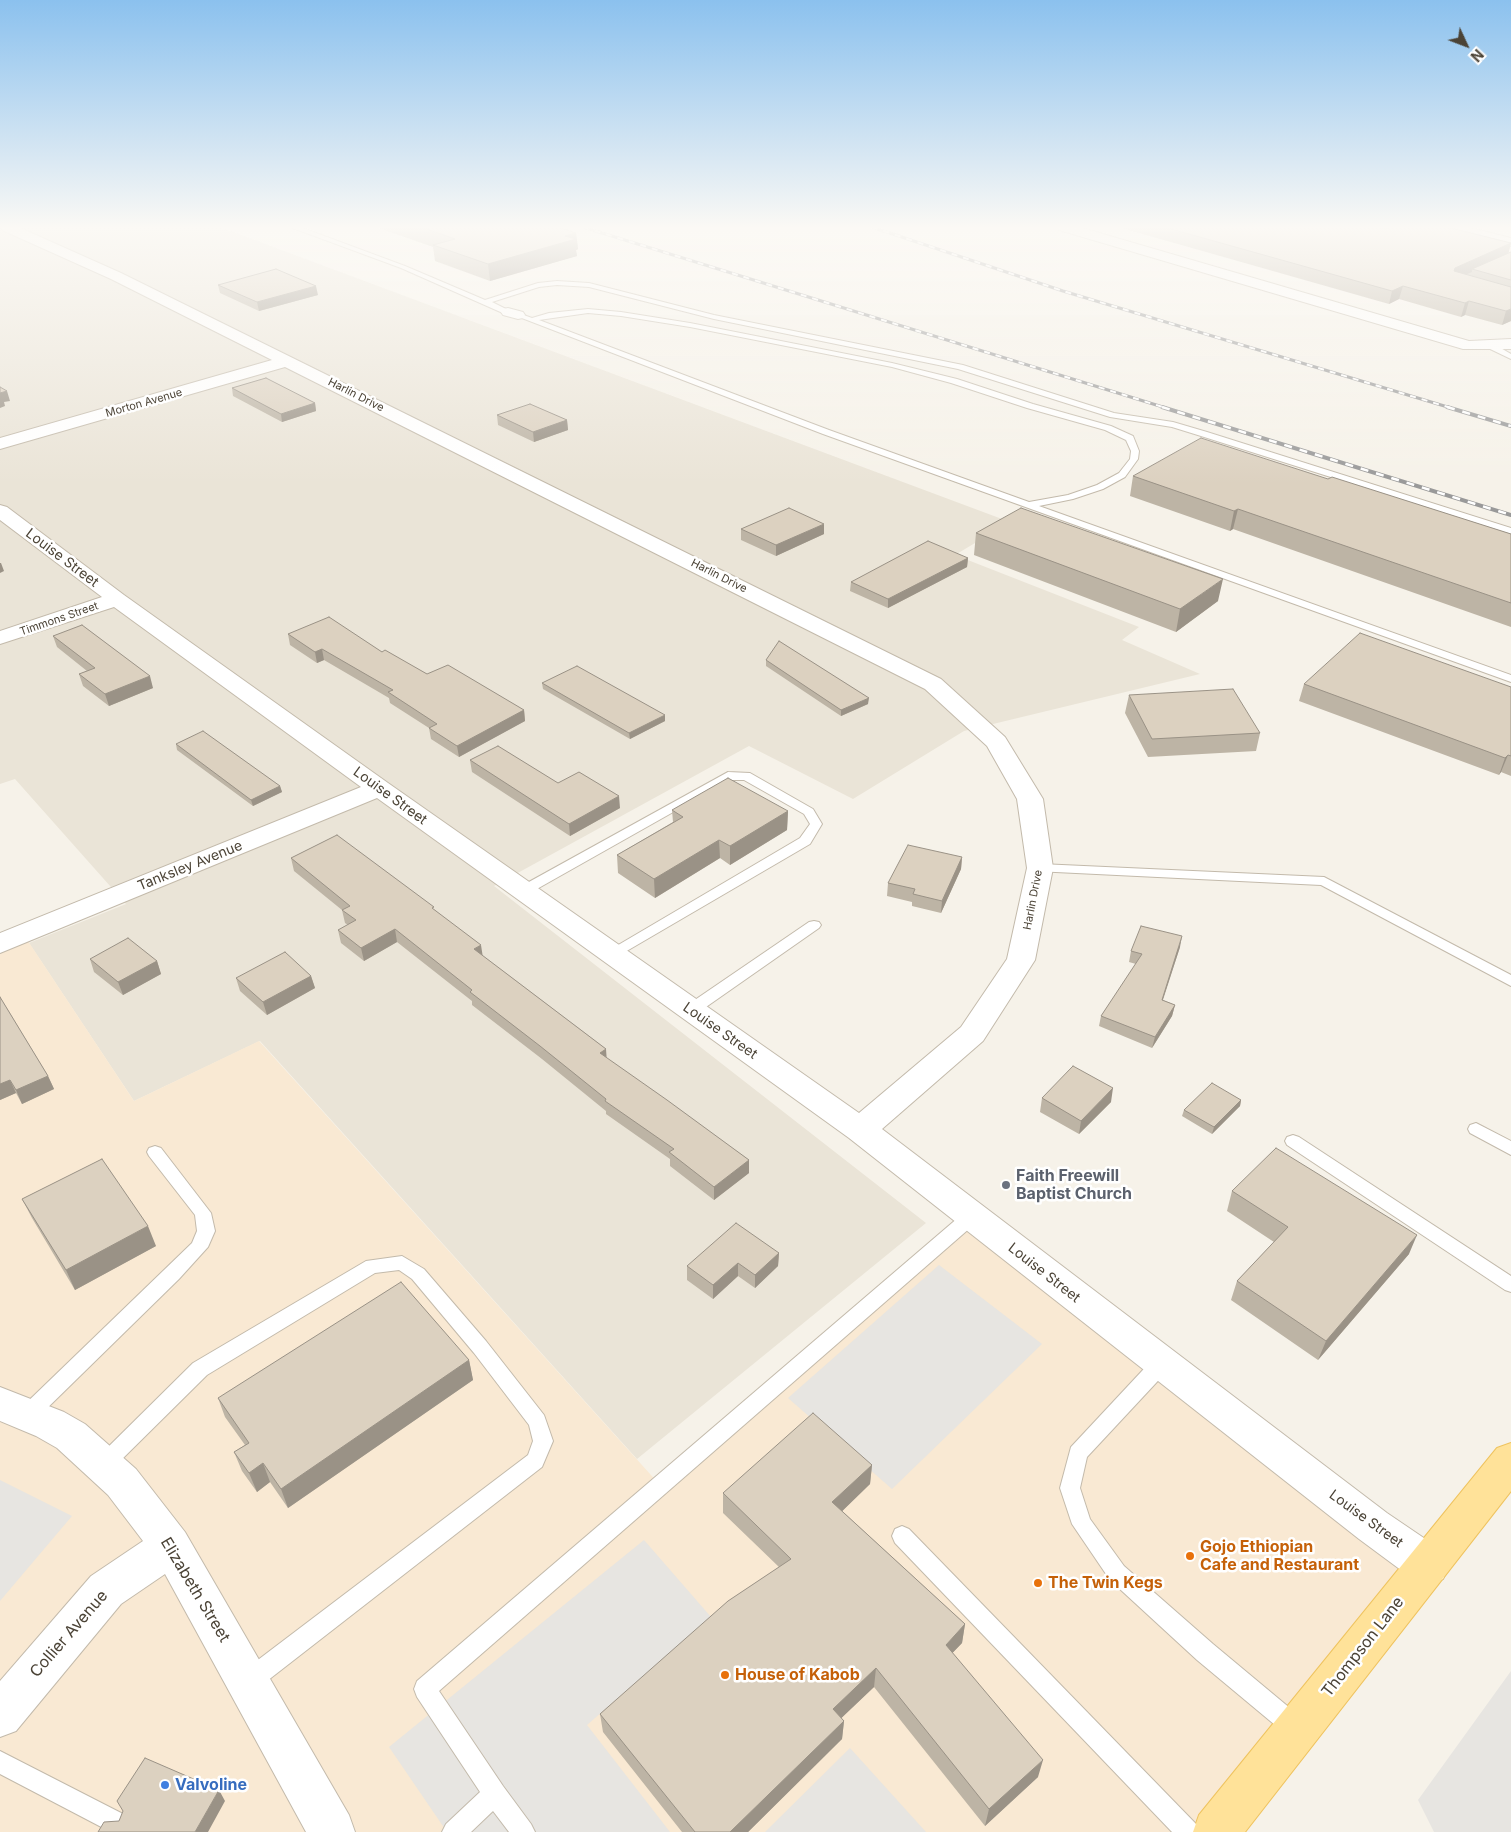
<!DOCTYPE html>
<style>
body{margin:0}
#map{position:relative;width:1511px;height:1832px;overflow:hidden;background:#f6f2e9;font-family:Inter,sans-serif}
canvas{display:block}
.north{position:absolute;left:1441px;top:20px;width:50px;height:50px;-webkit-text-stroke:4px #fff;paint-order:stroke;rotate:133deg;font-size:14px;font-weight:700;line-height:20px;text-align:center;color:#4b4336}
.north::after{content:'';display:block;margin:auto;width:18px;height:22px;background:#4b4336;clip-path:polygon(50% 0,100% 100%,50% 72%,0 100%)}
</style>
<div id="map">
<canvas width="1511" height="1832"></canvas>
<div class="north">N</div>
</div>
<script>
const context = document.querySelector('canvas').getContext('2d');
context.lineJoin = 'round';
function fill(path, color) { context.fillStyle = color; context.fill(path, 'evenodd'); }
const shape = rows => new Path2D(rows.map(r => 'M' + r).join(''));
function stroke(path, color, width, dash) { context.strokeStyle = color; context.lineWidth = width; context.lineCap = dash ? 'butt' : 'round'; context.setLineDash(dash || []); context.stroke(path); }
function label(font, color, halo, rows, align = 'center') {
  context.font = font + ' Inter,sans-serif'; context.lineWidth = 5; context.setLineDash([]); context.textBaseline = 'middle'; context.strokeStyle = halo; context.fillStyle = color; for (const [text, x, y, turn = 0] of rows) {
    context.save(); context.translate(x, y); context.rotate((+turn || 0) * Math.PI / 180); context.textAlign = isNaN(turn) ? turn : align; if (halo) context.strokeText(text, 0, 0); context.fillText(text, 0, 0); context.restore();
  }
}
const residential = shape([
 [0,227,220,227,1010,522,955,555,1139,627,1122,640,1200,674,964,731,853,799,749,746,494,886,926,1223,637,1459,260,1041,134,1101,29,943,126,904,15,779,0,784]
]);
const commercial = shape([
 [24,935,134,1101,259,1041,660,1485,972,1216,1428,1565,1216,1832,0,1832,0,944]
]);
const parking = shape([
 [939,1265,1042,1344,892,1489,788,1398],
 [0,1480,72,1516,0,1601],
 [644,1540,711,1617,587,1725,670,1832,447,1832,389,1747],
 [1511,1671,1511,1832,1434,1832,1418,1800],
 [850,1748,926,1832,765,1832]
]);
const service = shape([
 [290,227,300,227,405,266,485,300,538,283,557,281,589,283,714,315,963,365,1114,413,1173,422,1207,432,1511,528,1511,534,1201,436,1172,427,1110,417,958,369,714,319,589,287,557,285,539,287,492,302,512,312,505,314,401,268,290,227],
 [588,309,621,312,690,323,892,363,957,379,1033,404,1111,426,1133,436,1139,451,1138,459,1125,477,1103,489,1073,499,1039,506,1511,675,1511,682,823,434,514,315,518,313,532,318,549,313,588,309],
 [588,313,621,316,690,327,892,367,951,383,1027,408,1105,430,1126,440,1131,451,1130,459,1119,473,1097,485,1068,495,1029,502,829,430,539,320,588,313],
 [1486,343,1492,343,1511,354,1511,359,1486,347,1486,343],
 [728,772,750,773,813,809,822,824,810,844,613,959,608,957,606,954,608,951,800,838,810,824,804,814,744,780,730,780,528,894,523,895,516,891,518,888,728,772],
 [1040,864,1324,877,1511,975,1511,986,1321,885,1035,871,1033,868,1035,865,1040,864],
 [814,921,819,922,821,925,819,928,696,1014,686,1014,684,1010,686,1006,809,922,814,921],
 [1476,1123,1511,1141,1511,1155,1470,1133,1468,1129,1470,1125,1476,1123],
 [1293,1135,1299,1137,1511,1276,1511,1292,1505,1290,1287,1145,1285,1141,1287,1137,1293,1135],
 [155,1146,161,1148,211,1213,215,1231,208,1247,179,1279,34,1421,27,1423,20,1421,17,1415,20,1409,192,1243,197,1231,195,1215,149,1156,147,1152,149,1148,155,1146],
 [972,1209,978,1211,980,1216,978,1221,439,1691,503,1786,531,1824,535,1832,509,1832,493,1811,471,1832,442,1832,446,1824,480,1792,417,1697,414,1689,417,1681,966,1211,972,1209],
 [402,1256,424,1269,486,1341,544,1415,553,1441,542,1467,258,1688,250,1691,242,1688,239,1680,242,1672,528,1455,533,1441,529,1425,474,1353,412,1279,399,1270,375,1273,207,1375,111,1470,104,1473,97,1470,94,1464,97,1458,193,1363,366,1261,402,1256],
 [1162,1355,1169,1357,1171,1363,1169,1369,1087,1457,1080,1488,1090,1519,1124,1566,1213,1644,1303,1719,1306,1727,1303,1735,1295,1738,1287,1735,1197,1660,1110,1580,1072,1524,1060,1488,1071,1447,1155,1357,1162,1355],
 [902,1526,909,1529,1196,1824,1200,1832,1172,1832,895,1543,892,1536,895,1529,902,1526],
 [0,1751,125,1815,129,1823,125,1831,109,1831,0,1774,0,1751]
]);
const minor = shape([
 [1,227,18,227,121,273,941,679,1005,737,1043,799,1053,868,1035,960,983,1041,882,1129,1387,1513,1443,1551,1449,1565,1443,1579,1428,1585,1413,1579,1359,1539,849,1138,377,798,0,953,0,933,361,787,114,607,0,644,0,631,102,597,0,520,0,505,7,507,124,595,388,783,859,1113,961,1027,1007,959,1027,868,1017,799,987,746,925,689,285,367,0,449,0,438,272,360,111,279,2,230,1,227],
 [1058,227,1079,227,1469,341,1511,339,1511,349,1463,349,1059,230,1058,227],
 [1444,227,1467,227,1511,238,1511,246,1445,230,1444,227],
 [508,308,523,312,525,315,523,318,518,319,503,315,501,312,503,309,508,308],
 [0,1387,64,1412,85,1424,136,1469,185,1532,349,1815,355,1832,306,1832,165,1574,121,1604,16,1731,0,1737,0,1681,91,1576,143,1541,108,1495,57,1448,36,1436,0,1421,0,1387]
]);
const primary = shape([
 [1511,1443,1511,1491,1245,1832,1193,1832,1199,1815,1497,1448,1511,1443]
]);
const railFar1 = shape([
 [583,227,1166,408],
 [872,227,1063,291,1451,408]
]);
const rail = shape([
 [1162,407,1511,515],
 [1447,407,1511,426]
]);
const wall = shape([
 [376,227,558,227,576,233,578,249,576,250,577,256,490,281,435,261,433,247],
 [1118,227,1447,227,1511,243,1508,253,1511,252,1511,321,1502,325,1465,315,1461,317,1399,299,1389,304],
 [218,285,318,295,259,311,220,293],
 [232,388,315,403,316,411,282,422,233,396],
 [497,415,567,420,568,430,534,442,498,425],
 [1133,476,1328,479,1511,534,1511,627,1233,529,1230,531,1130,496],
 [741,529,824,534,776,556,741,540],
 [976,533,1218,601,1176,632,974,555],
 [968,558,967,567,888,608,850,591,851,582],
 [288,634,382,652,427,674,524,710,525,721,459,757,431,739,429,728,390,703,389,698,324,660,317,663,290,645],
 [53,636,153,688,109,706,83,686,79,674,87,671,57,647],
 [766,660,868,704,841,716,766,666],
 [542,683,665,721,630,739,543,689],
 [1304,684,1511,687,1511,776,1501,772,1499,775,1299,701],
 [1129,695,1260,733,1256,751,1148,757,1125,713],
 [176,744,280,786,282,792,253,806,177,750],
 [470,760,620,808,570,836,472,772],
 [672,810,788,811,787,830,730,865,720,858,655,898,618,873,617,855,673,822],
 [962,857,961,869,941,913,912,906,912,902,887,896,888,883],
 [291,858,435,910,483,956,606,1049,606,1058,749,1160,749,1173,714,1200,670,1166,670,1159,606,1114,606,1111,542,1059,472,1005,472,1001,397,942,364,961,341,943,338,930,348,925,345,923,342,910,294,871],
 [1180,947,1163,1000,1175,1005,1172,1016,1152,1048,1099,1026,1101,1016,1136,964,1129,962,1131,951],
 [90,959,157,961,161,974,123,995,94,972],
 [311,976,315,988,267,1015,240,991,236,978],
 [0,997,48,1076,54,1089,22,1104,16,1093,0,1100],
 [1042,1098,1111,1102,1079,1134,1040,1112],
 [1241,1100,1240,1106,1212,1134,1182,1116,1184,1110],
 [1232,1191,1409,1254,1318,1360,1231,1300,1237,1281,1274,1242,1227,1211],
 [22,1199,156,1246,75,1290,32,1218],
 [779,1253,778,1266,755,1288,738,1276,713,1299,687,1280,687,1266],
 [469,1360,473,1380,288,1508,270,1482,257,1492,242,1471,234,1452,245,1445,225,1417,218,1398],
 [872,1465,870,1484,842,1511,965,1624,962,1643,952,1653,1038,1777,985,1826,874,1687,841,1718,844,1721,842,1739,748,1832,682,1832,603,1732,600,1714,779,1567,723,1513,723,1493]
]);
const shadedWall = shape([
 [576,233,578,249,576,250,577,256,490,281,488,264,565,236],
 [1511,243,1508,255,1472,269,1472,272,1451,281,1455,268],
 [316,286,318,295,259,311,257,302],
 [1403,286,1399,299,1389,304,1392,291],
 [1469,301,1465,315,1461,317,1465,303],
 [1511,309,1511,321,1502,325,1506,311],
 [7,391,10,401,4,402,5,406,0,408,0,393],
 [315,403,316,411,282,422,281,414],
 [567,420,568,430,534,442,533,432],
 [1238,509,1233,529,1230,531,1234,511],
 [824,524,824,534,776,556,776,545],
 [968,558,967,567,888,608,888,599],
 [0,563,1,563,4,571,0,573],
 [1223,579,1218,601,1176,632,1180,609],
 [322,649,324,660,317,663,315,652],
 [150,676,153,688,109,706,105,694],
 [869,698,868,704,841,716,841,710],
 [524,710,525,721,459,757,457,746],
 [665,715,665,721,630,739,629,733],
 [1508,755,1501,772,1499,775,1505,758],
 [280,786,282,792,253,806,251,800],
 [619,796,620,808,570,836,569,824],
 [788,811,787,830,730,865,730,846],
 [719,840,720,858,655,898,654,879],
 [962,857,961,869,941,913,942,901],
 [395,929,397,942,364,961,361,948],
 [1182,936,1180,947,1159,1011,1162,1000],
 [481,945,483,958,474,949],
 [157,961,161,974,123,995,118,982],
 [311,976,315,988,267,1015,263,1002],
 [1175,1005,1172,1016,1152,1048,1155,1037],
 [606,1049,607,1063,600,1053],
 [48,1076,54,1089,22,1104,16,1090],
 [10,1080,16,1093,0,1100,0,1084],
 [1113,1088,1111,1102,1079,1134,1081,1121],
 [1241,1100,1240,1106,1212,1134,1214,1127],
 [749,1160,749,1173,714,1200,714,1187],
 [148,1226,156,1246,75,1290,66,1270],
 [1417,1235,1409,1254,1318,1360,1326,1341],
 [779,1253,778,1266,755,1288,755,1275],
 [738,1263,738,1276,713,1299,713,1285],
 [469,1360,473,1380,288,1508,281,1489],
 [263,1463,270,1482,257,1492,249,1473],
 [872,1465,870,1484,831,1522,832,1502],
 [965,1624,962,1643,942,1664,946,1645],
 [876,1668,874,1687,832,1727,833,1709],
 [844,1721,842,1739,748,1832,730,1832],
 [1043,1760,1038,1777,985,1826,989,1809],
 [219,1790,225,1801,208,1832,195,1832]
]);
const building = shape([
 [421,227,558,227,576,233,565,236,576,239,488,264,433,245,455,239,421,227],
 [1164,227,1380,227,1384,229,1389,227,1447,227,1511,243,1455,268,1454,271,1511,287,1511,309,1506,311,1469,301,1465,303,1403,286,1392,291,1164,227],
 [1511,252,1511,280,1472,269,1511,252],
 [276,269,316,286,257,302,218,285,276,269],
 [266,378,315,403,281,414,232,388,266,378],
 [0,387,7,391,0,393,0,387],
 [530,404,567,420,533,432,497,415,530,404],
 [1201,438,1328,479,1332,477,1511,534,1511,603,1238,509,1234,511,1133,476,1201,438],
 [789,508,824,524,776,545,741,529,789,508],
 [1021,508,1223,579,1180,609,976,533,1021,508],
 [928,541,968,558,888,599,851,582,928,541],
 [329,617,382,652,385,650,427,674,448,665,524,710,457,746,429,728,437,724,388,692,393,690,322,649,315,652,288,634,329,617],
 [82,625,150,676,105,694,79,674,95,668,53,636,82,625],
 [1360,633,1511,687,1511,756,1508,755,1505,758,1304,684,1360,633],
 [779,641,869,698,841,710,766,660,779,641],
 [577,666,665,715,629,733,542,683,577,666],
 [1233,689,1260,733,1152,739,1129,695,1233,689],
 [203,731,280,786,251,800,176,744,203,731],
 [498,746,558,783,579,772,619,796,569,824,470,760,498,746],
 [728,778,788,811,730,846,719,840,654,879,617,855,683,817,672,810,728,778],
 [337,835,434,907,432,908,481,945,474,949,606,1049,600,1053,667,1100,749,1160,714,1187,669,1152,674,1149,605,1101,606,1099,540,1046,470,992,472,990,395,929,361,948,338,930,356,920,342,910,350,906,291,858,337,835],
 [908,845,962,857,942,901,913,894,915,889,888,883,908,845],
 [1141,926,1182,936,1162,1000,1175,1005,1155,1037,1101,1016,1142,954,1131,951,1141,926],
 [128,938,157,961,118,982,90,959,128,938],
 [285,952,311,976,263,1002,236,978,285,952],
 [0,997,48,1076,16,1090,10,1080,0,1084,0,997],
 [1073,1066,1113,1088,1081,1121,1042,1098,1073,1066],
 [1212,1083,1241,1100,1214,1127,1184,1110,1212,1083],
 [1276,1148,1417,1235,1326,1341,1237,1281,1288,1227,1232,1191,1276,1148],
 [102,1159,148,1226,66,1270,22,1199,102,1159],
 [736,1223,779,1253,755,1275,738,1263,713,1285,687,1266,736,1223],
 [401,1282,469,1360,281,1489,263,1463,249,1473,234,1452,249,1443,218,1398,401,1282],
 [813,1413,872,1465,832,1502,965,1624,946,1645,1043,1760,989,1809,876,1668,833,1709,844,1721,730,1832,695,1832,600,1714,728,1601,791,1559,723,1493,813,1413],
 [145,1758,219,1790,195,1832,98,1832,104,1822,119,1821,123,1811,117,1801,145,1758]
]);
const markers = [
 [1006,1185,5,"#6b7280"],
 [1190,1556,5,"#e8710a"],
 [1038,1583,5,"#e8710a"],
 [725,1675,5,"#e8710a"],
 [165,1785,5,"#3f7fe0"]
];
const farStreetnames = [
 ["Harlin Drive",356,395,27],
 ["Morton Avenue",144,403,-16],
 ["Harlin Drive",719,576,27],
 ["Timmons Street",59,619,-19],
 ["Harlin Drive",1033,900,-79]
];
const streetNames = [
 ["Louise Street",62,558,37],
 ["Louise Street",390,796,36],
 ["Tanksley Avenue",190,866,-22],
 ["Louise Street",720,1031,35],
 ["Louise Street",1044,1273,38],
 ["Louise Street",1366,1519,36]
];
const nearWorshipnames = [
 ["Faith Freewill",1016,1176],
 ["Baptist Church",1016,1194]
];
const nearFoodnames = [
 ["Gojo Ethiopian",1200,1547],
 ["Cafe and Restaurant",1200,1565],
 ["The Twin Kegs",1048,1583],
 ["House of Kabob",735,1675]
];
const nearStreetnames = [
 ["Elizabeth Street",195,1590,59],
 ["Collier Avenue",69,1634,-49],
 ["Thompson Lane",1363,1647,-52]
];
const nearShopnames = [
 ["Valvoline",175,1785]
];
fill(residential, '#eae4d7');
fill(commercial, '#f9e9d3');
fill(parking, '#e7e5e1');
stroke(service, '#c3baab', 2);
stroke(minor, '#c3baab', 2);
stroke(primary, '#efc35e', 2);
fill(service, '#fff');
fill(minor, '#fff');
fill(primary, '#ffe299');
stroke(railFar1, '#999', 3);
stroke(rail, '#999', 4);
stroke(railFar1, '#fff', 2, [6]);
stroke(rail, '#fff', 2.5, [8]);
fill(wall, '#bdb4a5');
fill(shadedWall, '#9a9286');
fill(building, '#dcd1c0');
stroke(building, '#9a9286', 1);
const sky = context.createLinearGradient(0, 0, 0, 484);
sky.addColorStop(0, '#8bc1ee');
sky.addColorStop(0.47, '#fbf9f5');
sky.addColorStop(1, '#fbf9f500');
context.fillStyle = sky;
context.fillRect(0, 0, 1511, 484);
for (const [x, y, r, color] of markers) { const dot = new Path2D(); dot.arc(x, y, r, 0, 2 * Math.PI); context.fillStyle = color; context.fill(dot); stroke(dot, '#fff', 2); }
label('11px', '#4b4336', '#fff', farStreetnames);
label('14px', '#4b4336', '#fff', streetNames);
label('bold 16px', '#5b616d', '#fff', nearWorshipnames, 'left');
label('bold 16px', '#c56008', '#fff', nearFoodnames, 'left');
label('16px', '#4b4336', '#fff', nearStreetnames);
label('bold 16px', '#366cbe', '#fff', nearShopnames, 'left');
</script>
